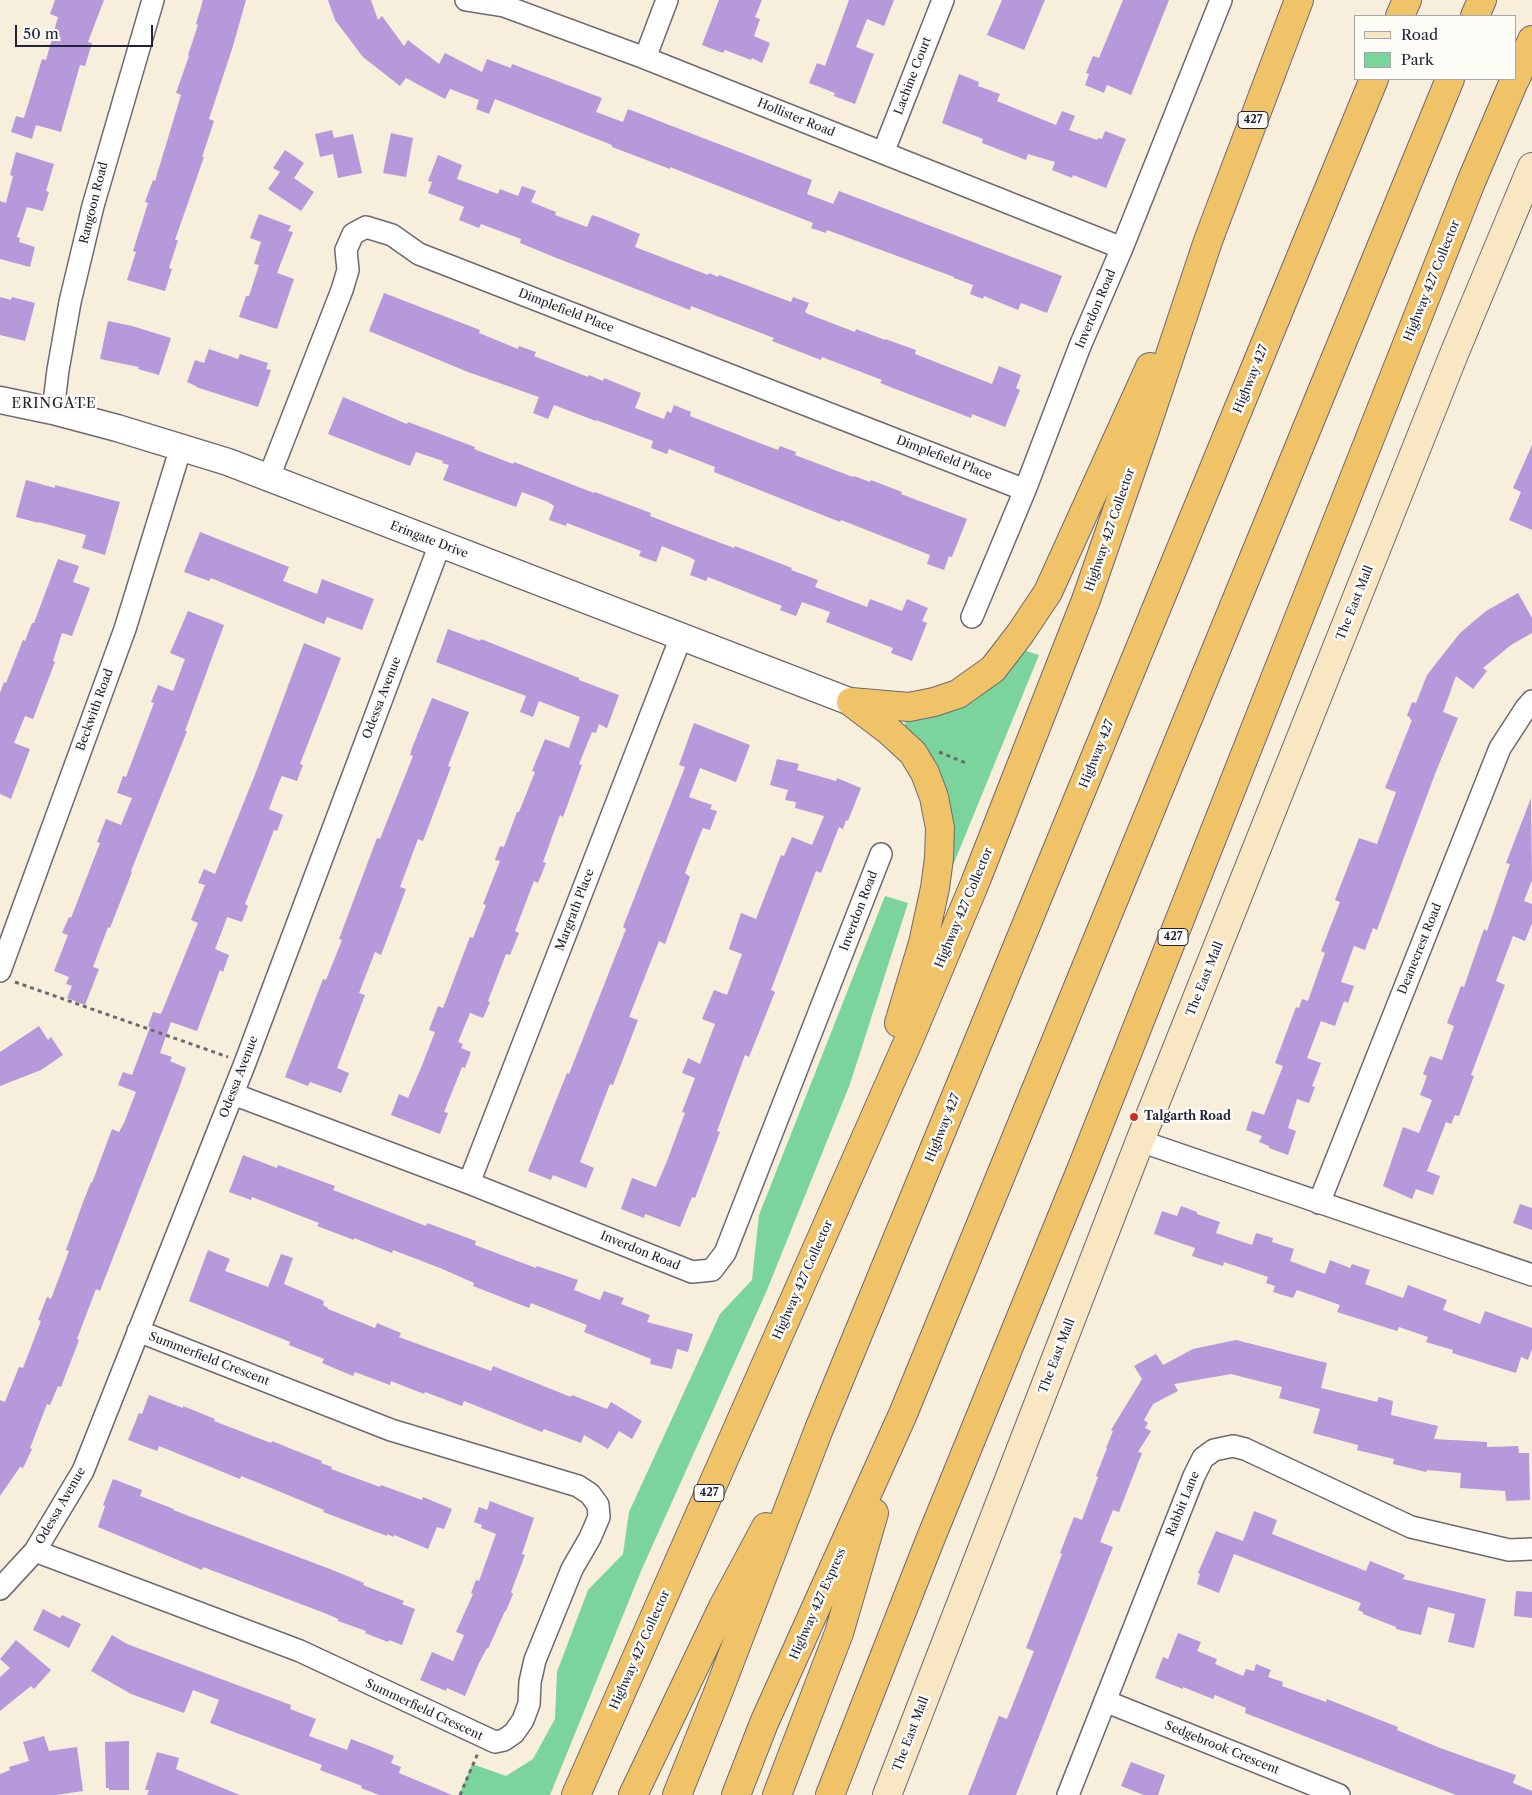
<!DOCTYPE html>
<style>
body{margin:0}
#map{position:relative;width:1532px;height:1795px;overflow:hidden;background:#f7eedb;font-family:"Libre Caslon Text",serif}
canvas{display:block}
.legend{position:absolute;left:1354px;top:15px;width:162px;height:65px;box-sizing:border-box;background:#fdfcf7;border:1px solid #a5a5ac;margin:0;padding:6px 9px;list-style:none;font-size:15px;color:#22223b}
.legend li{display:flex;align-items:center;gap:10px;height:25px}
.legend b{width:25px;border:1px solid #a5a5ac}
.scale{position:absolute;left:15px;top:25px;width:138px;height:22px;box-sizing:border-box;border:2px solid #22223b;border-top:0;padding-left:6px;font-size:15px;line-height:18px;white-space:nowrap;color:#22223b;-webkit-text-stroke:4px #fdfcf7;paint-order:stroke}
</style>
<div id="map">
<canvas width="1532" height="1795"></canvas>
<ul class="legend">
<li><b style="height:6px;background:#f9e7c3"></b>Road</li>
<li><b style="height:14px;background:#7ad49b"></b>Park</li>
</ul>
<div class="scale">50 m</div>
</div>
<script>
const context = document.querySelector('canvas').getContext('2d');
context.lineJoin = 'round';
function fill(path, color) { context.fillStyle = color; context.fill(path, 'evenodd'); }
const shape = rows => new Path2D(rows.map(r => 'M' + r).join(''));
function stroke(path, color, width, dash) { context.strokeStyle = color; context.lineWidth = width; context.lineCap = dash ? 'butt' : 'round'; context.setLineDash(dash || []); context.stroke(path); }
function label(font, color, halo, rows, align = 'center') {
  context.font = font + ' "Libre Caslon Text",serif'; context.lineWidth = 5; context.setLineDash([]); context.textBaseline = 'middle'; context.strokeStyle = halo; context.fillStyle = color; for (const [text, x, y, turn = 0] of rows) {
    context.save(); context.translate(x, y); context.rotate((+turn || 0) * Math.PI / 180); context.textAlign = isNaN(turn) ? turn : align; if (halo) context.strokeText(text, 0, 0); context.fillText(text, 0, 0); context.restore();
  }
}
const green = shape([
 [1026,651,1039,655,947,880,903,730,908,715,990,684],
 [885,896,908,903,850,1084,767,1290,641,1571,550,1795,459,1795,472,1764,506,1776,533,1759,555,1719,557,1672,588,1590,623,1554,629,1512,720,1314,752,1280,759,1215]
]);
const building = shape([
 [55,0,104,0,88,42,92,43,85,66,80,65,61,132,36,125,32,139,11,132,16,116,24,118,42,59,46,60,58,17,50,14],
 [203,0,246,0,233,46,209,119,214,121,202,157,204,157,175,240,178,240,169,268,172,269,165,291,127,280,136,252,133,251,148,203,145,202,153,180,155,181,181,95,176,93,189,56,188,55,198,25,196,24],
 [328,0,371,0,378,20,382,16,404,46,408,40,439,64,445,53,482,72,487,59,511,68,512,64,602,98,596,112,623,122,628,109,812,180,807,194,833,204,839,191,1062,276,1047,313,1021,303,1018,310,984,296,983,299,970,294,973,285,954,278,954,277,827,230,826,233,811,228,813,223,670,167,670,169,612,147,612,145,495,99,489,114,476,109,479,100,450,89,445,99,406,78,400,86,363,57,335,20],
 [719,0,762,0,755,17,760,19,754,36,770,43,762,63,752,58,751,60,725,50,723,53,702,45],
 [849,0,894,0,884,26,867,19,856,47,874,54,855,104,834,96,835,93,809,83,817,63,825,66],
 [1002,0,1045,0,1024,50,987,35],
 [1123,0,1169,0,1131,95,1107,85,1104,93,1085,85,1089,74,1086,73,1093,56,1099,58],
 [959,74,979,82,978,86,1000,94,997,101,1056,125,1062,111,1075,116,1069,130,1097,140,1098,138,1102,139,1105,131,1126,139,1106,188,1073,175,1072,178,1052,170,1055,162,1028,154,1026,160,982,143,983,139,942,123],
 [332,130,334,138,353,134,362,173,338,178,333,154,320,157,315,134],
 [391,133,413,138,406,177,383,173],
 [285,150,304,163,294,178,314,192,301,211,268,189,280,172,273,168],
 [16,152,54,164,46,191,49,192,43,211,27,207,17,237,20,238,19,242,35,247,30,267,0,259,0,201,6,203,13,176,10,175],
 [438,155,462,165,457,179,498,194,500,189,518,196,522,186,536,191,531,202,556,212,555,215,587,227,592,215,604,219,640,234,635,247,708,275,709,273,718,277,719,275,791,302,793,297,809,303,805,312,808,314,855,332,856,329,885,340,885,339,916,350,915,354,992,384,999,366,1021,375,1016,388,1020,390,1005,427,972,414,971,418,880,383,882,380,822,357,821,360,772,341,774,338,691,306,690,310,554,257,520,243,521,239,481,224,479,228,459,220,464,207,428,193,432,182,428,181],
 [259,214,291,226,288,231,293,232,277,273,294,279,277,329,239,317,246,296,249,296,259,265,254,264,261,242,250,238],
 [384,293,480,330,479,333,518,349,519,346,536,352,534,356,588,377,589,375,603,381,604,378,641,393,635,408,661,418,664,419,667,411,671,413,674,405,691,412,690,416,749,439,778,450,780,446,796,452,795,455,853,477,854,476,870,482,871,480,902,492,901,494,967,519,952,557,949,556,944,570,927,564,930,555,841,520,840,522,714,472,715,467,669,449,667,454,651,448,653,441,596,420,596,421,554,405,548,419,533,413,539,397,468,372,369,331],
 [0,297,11,300,12,297,35,303,25,341,0,335],
 [108,321,132,326,171,338,159,375,138,369,139,367,100,359],
 [209,349,238,359,240,354,268,363,266,369,271,370,258,407,196,387,196,386,187,382,195,360,204,363],
 [343,397,407,424,408,422,475,447,474,449,513,464,514,462,594,493,595,492,651,513,650,516,689,531,734,548,735,546,792,568,791,570,818,580,815,587,867,607,870,599,902,611,907,599,928,608,922,621,927,623,912,661,891,653,893,648,826,622,830,612,802,602,796,616,780,610,782,606,708,577,706,581,690,575,695,560,689,557,662,546,656,562,639,556,641,551,567,523,566,526,549,520,554,506,548,502,522,492,516,507,443,480,449,465,442,463,443,461,416,452,410,466,328,434],
 [1532,445,1532,530,1509,520,1521,492,1513,488],
 [26,480,55,488,55,485,120,502,105,555,82,548,86,535,39,522,39,523,16,517],
 [200,532,289,567,283,581,317,594,322,579,374,599,362,630,327,617,324,624,211,578,209,581,184,572],
 [58,559,79,566,73,582,90,588,72,636,62,633,53,661,55,662,33,719,25,716,14,743,30,749,11,799,0,794,0,693,4,682,6,683,23,640,25,641,32,623,34,623],
 [1518,593,1532,618,1532,633,1511,645,1483,668,1487,671,1473,689,1456,676,1443,712,1458,718,1435,774,1377,930,1373,928,1365,950,1354,946,1341,982,1354,986,1348,1003,1344,1001,1335,1026,1321,1021,1307,1058,1321,1063,1312,1086,1315,1087,1309,1103,1297,1099,1288,1128,1296,1131,1288,1155,1269,1148,1269,1146,1259,1142,1262,1136,1246,1130,1252,1111,1264,1115,1283,1066,1275,1063,1296,1007,1299,1008,1302,999,1308,1001,1325,953,1321,951,1340,902,1335,900,1359,838,1377,844,1396,792,1385,788,1412,720,1410,719,1410,717,1407,716,1412,702,1416,703,1427,675,1460,633,1486,611],
 [188,611,224,625,185,731,187,731,131,871,132,872,110,928,108,927,93,967,99,969,85,1005,67,998,72,986,66,984,69,977,54,971,68,935,62,933,69,917,71,918,100,843,97,842,106,819,121,825,132,798,117,793,123,776,126,777,154,703,151,702,158,685,173,691,185,659,170,653],
 [448,629,480,641,481,639,579,678,579,680,619,695,607,728,599,724,596,733,592,732,579,764,582,765,570,798,563,817,560,815,543,862,546,863,538,883,534,881,515,931,519,933,510,955,506,954,488,1001,490,1002,483,1018,470,1013,458,1042,463,1044,461,1048,471,1052,465,1068,462,1067,444,1112,448,1113,440,1134,391,1115,399,1094,408,1098,421,1068,435,1032,429,1030,438,1006,443,1008,470,937,473,938,486,905,483,904,500,861,495,860,500,846,504,847,517,812,519,812,535,772,532,771,545,739,569,748,580,717,539,701,533,717,520,712,526,696,436,662],
 [304,643,341,658,300,764,303,765,297,781,282,776,279,782,269,809,283,815,277,831,274,830,264,856,245,904,248,906,242,922,227,917,225,923,215,949,229,955,223,972,220,970,197,1031,171,1022,160,1053,172,1057,170,1061,186,1068,179,1088,100,1291,96,1289,77,1339,79,1340,61,1387,58,1386,50,1405,47,1404,30,1448,32,1449,23,1468,20,1467,0,1496,0,1400,5,1402,19,1367,23,1368,41,1321,38,1320,47,1297,51,1299,69,1251,66,1250,82,1205,91,1182,92,1183,112,1129,119,1132,124,1123,136,1092,118,1085,123,1072,132,1075,150,1027,148,1026,153,1012,161,1014,198,923,191,920,205,885,198,883,204,869,215,874,256,772],
 [432,698,469,712,448,766,451,767,423,841,418,839,400,887,406,889,381,955,375,952,359,993,365,995,337,1068,349,1073,341,1093,310,1082,308,1086,285,1077,323,979,326,980,342,940,339,939,377,838,380,839,413,756,410,755,412,748],
 [694,723,750,745,736,782,700,768,689,797,712,805,710,809,717,811,710,830,703,828,702,830,685,873,690,877,665,944,659,941,629,1017,638,1020,613,1085,610,1084,580,1162,594,1168,586,1188,553,1175,551,1180,528,1171,567,1073,569,1074,626,929,623,927,685,767,679,765],
 [777,759,799,764,797,770,836,781,837,778,861,788,848,821,846,820,843,829,839,827,821,873,816,871,771,990,775,992,749,1057,745,1055,717,1131,720,1132,695,1198,692,1197,680,1227,645,1214,644,1218,621,1209,632,1178,656,1187,667,1161,685,1113,682,1112,695,1078,682,1073,688,1058,700,1064,715,1024,702,1019,714,990,727,995,742,954,729,949,741,913,756,919,781,855,784,856,792,837,812,845,824,816,795,808,796,802,785,800,788,790,770,785],
 [1531,798,1532,880,1524,901,1532,904,1532,923,1525,941,1513,936,1496,981,1505,985,1471,1075,1474,1076,1459,1116,1455,1115,1451,1124,1446,1122,1427,1171,1440,1176,1433,1195,1416,1189,1412,1199,1383,1186,1403,1127,1419,1133,1432,1100,1420,1095,1427,1076,1423,1074,1430,1056,1442,1060,1454,1026,1447,1023,1461,986,1464,987,1484,929,1487,931,1510,864,1506,863],
 [39,1026,48,1040,51,1037,63,1055,41,1070,0,1086,0,1052],
 [243,1155,277,1168,278,1165,335,1186,333,1190,426,1226,427,1223,476,1241,475,1245,536,1268,537,1266,578,1280,574,1290,600,1300,604,1291,624,1298,621,1304,650,1315,647,1322,693,1334,688,1352,677,1349,672,1369,650,1364,651,1359,584,1332,587,1325,531,1303,529,1308,473,1286,474,1283,440,1268,393,1250,392,1253,354,1238,354,1240,317,1226,319,1223,252,1197,251,1200,229,1192],
 [1520,1204,1532,1208,1532,1230,1513,1223],
 [1181,1206,1197,1212,1197,1214,1220,1222,1216,1233,1252,1245,1256,1233,1273,1238,1272,1242,1294,1249,1290,1261,1325,1274,1330,1260,1350,1268,1352,1264,1370,1270,1365,1284,1403,1298,1408,1285,1447,1300,1443,1310,1480,1324,1485,1311,1532,1328,1532,1349,1528,1360,1521,1357,1516,1373,1452,1353,1453,1350,1426,1342,1428,1337,1399,1327,1397,1331,1337,1312,1340,1305,1297,1290,1293,1298,1273,1292,1275,1286,1266,1283,1268,1277,1224,1262,1223,1266,1201,1259,1192,1256,1195,1248,1154,1234,1162,1211,1177,1216],
 [208,1250,230,1259,225,1271,268,1287,281,1254,293,1258,284,1284,324,1301,323,1305,328,1308,328,1309,375,1328,377,1323,401,1333,399,1337,491,1371,493,1366,571,1397,572,1395,607,1409,611,1402,642,1421,632,1439,619,1431,608,1449,584,1435,581,1443,544,1429,542,1432,464,1401,462,1406,425,1392,424,1394,391,1381,390,1385,355,1372,353,1376,322,1363,324,1359,289,1345,290,1342,189,1301],
 [1236,1340,1327,1363,1321,1388,1377,1402,1379,1397,1393,1401,1391,1415,1438,1426,1434,1439,1487,1442,1487,1447,1518,1446,1519,1453,1529,1453,1530,1500,1506,1501,1505,1491,1460,1488,1461,1473,1427,1470,1426,1472,1393,1464,1394,1459,1357,1450,1358,1445,1313,1433,1320,1409,1279,1398,1282,1387,1231,1374,1174,1384,1178,1391,1153,1404,1144,1420,1148,1423,1145,1428,1151,1431,1138,1452,1142,1453,1119,1512,1113,1510,1100,1542,1113,1547,1016,1795,968,1795,999,1716,1007,1719,1034,1651,1026,1648,1062,1554,1060,1553,1074,1517,1082,1520,1098,1477,1096,1476,1107,1448,1106,1448,1113,1431,1111,1430,1142,1379,1134,1366,1156,1354,1163,1365,1193,1349],
 [149,1395,183,1408,183,1406,215,1419,214,1421,271,1443,272,1441,294,1450,322,1461,321,1463,332,1467,331,1469,380,1487,381,1485,422,1500,423,1497,452,1509,444,1529,437,1527,428,1549,394,1535,394,1537,387,1534,387,1536,323,1512,324,1510,271,1488,241,1476,240,1479,159,1446,157,1451,128,1440,139,1413,142,1414],
 [113,1479,142,1490,140,1496,174,1509,173,1510,330,1569,364,1583,363,1585,404,1601,402,1604,415,1609,402,1645,389,1640,388,1642,365,1633,366,1631,338,1621,338,1619,327,1614,203,1567,202,1570,98,1527,105,1506,103,1505],
 [490,1501,534,1518,522,1554,525,1555,511,1592,513,1594,506,1611,505,1611,488,1649,487,1648,479,1663,465,1696,447,1688,446,1691,420,1680,432,1652,453,1661,464,1635,456,1632,473,1594,471,1593,476,1580,479,1581,496,1534,481,1528,482,1525,474,1522,479,1507,487,1510],
 [1254,1511,1277,1520,1272,1534,1343,1562,1366,1571,1370,1561,1405,1575,1403,1579,1486,1599,1474,1648,1448,1642,1455,1614,1428,1607,1421,1635,1396,1629,1396,1627,1363,1614,1363,1612,1358,1610,1361,1603,1234,1554,1219,1593,1197,1584,1200,1574,1198,1573,1216,1531,1243,1541],
 [1516,1591,1532,1592,1532,1618,1514,1616],
 [43,1609,60,1618,62,1615,81,1624,69,1648,33,1630],
 [1178,1633,1201,1642,1197,1651,1217,1659,1215,1664,1243,1676,1246,1669,1254,1671,1256,1664,1271,1670,1268,1677,1283,1682,1282,1686,1326,1702,1327,1699,1352,1709,1398,1727,1397,1730,1440,1748,1516,1775,1513,1783,1532,1791,1532,1795,1456,1795,1245,1713,1246,1708,1215,1695,1213,1699,1183,1687,1183,1689,1155,1678,1163,1657,1168,1659],
 [112,1635,127,1644,291,1705,290,1709,316,1719,309,1736,347,1750,351,1739,372,1747,394,1756,391,1763,401,1767,399,1773,452,1795,379,1795,361,1788,362,1786,320,1770,322,1765,210,1723,219,1700,193,1690,184,1713,131,1694,91,1671],
 [16,1640,51,1670,34,1689,31,1686,0,1711,0,1677,10,1668,0,1659],
 [44,1736,49,1751,77,1747,83,1791,56,1795,0,1795,0,1774,10,1770,9,1767,29,1761,23,1742],
 [129,1741,129,1790,109,1790,109,1788,106,1788,105,1742],
 [157,1752,179,1758,176,1769,240,1795,147,1795,149,1790,145,1790],
 [1131,1762,1165,1775,1158,1795,1144,1795,1121,1786]
]);
const path = shape([
 [939,752,966,763],
 [15,982,228,1057],
 [460,1795,478,1753]
]);
const minor = shape([
 [466,0,504,6,645,58,1122,248],
 [645,58,667,0],
 [883,153,943,0],
 [53,411,58,370,70,302,93,206,153,0],
 [269,477,342,290,348,270,346,250,353,234,366,227,392,235,419,254,1025,490],
 [972,617,1025,490,1080,346,1122,248,1221,0],
 [0,971,125,629,181,447],
 [233,1094,469,1183,692,1272,712,1270,725,1253,881,854],
 [1140,1141,1532,1275],
 [469,1183,681,637],
 [1319,1203,1500,748,1526,708,1532,701],
 [35,1551,300,1651,495,1742,504,1740,514,1733,523,1720,529,1704,530,1682,535,1660,572,1569,590,1538,599,1517,598,1505,590,1494,578,1486,391,1430,138,1331],
 [0,1589,35,1551,83,1471,245,1063,440,544],
 [1105,1701,1339,1795],
 [1068,1795,1194,1476,1203,1458,1214,1450,1233,1446,1245,1449,1411,1527,1509,1550,1532,1549]
]);
const tertiary = shape([
 [0,400,53,411,117,428,228,462,851,702]
]);
const secondary = shape([
 [887,1795,1140,1141,1454,354,1532,167]
]);
const motorway = shape([
 [1400,16,1407,0],
 [1475,16,1482,0],
 [1516,78,1532,40],
 [851,702,909,707,934,702,958,694,993,669,1020,634,1048,592,1150,367],
 [851,702,888,730,913,753,925,773,934,797,940,828,939,858,935,888,923,943,899,1023],
 [576,1795,911,1035,975,883,1086,600,1144,433,1208,241,1299,0],
 [633,1795,723,1607,766,1527],
 [677,1795,719,1690,819,1429,1374,79],
 [736,1795,764,1723,903,1414,1450,79],
 [777,1795,839,1633,874,1513],
 [830,1795,930,1540,1081,1170,1471,182,1515,79]
]);
const markers = [
 [1134,1117,5,"#c8321e"]
];
const shields = [
 [1253,120,30],
 [1173,937,30],
 [709,1493,30]
];
const shieldNames = [
 ["427",1253,120],
 ["427",1173,937],
 ["427",709,1493]
];
const streetNames = [
 ["Lachine Court",913,76,-69],
 ["Hollister Road",796,118,22],
 ["Rangoon Road",94,203,-76],
 ["Highway 427 Collector",1432,281,-68],
 ["Inverdon Road",1096,309,-67],
 ["Dimplefield Place",566,311,21],
 ["Highway 427",1251,379,-68],
 ["Dimplefield Place",944,458,21],
 ["Highway 427 Collector",1110,530,-71],
 ["Eringate Drive",429,540,21],
 ["The East Mall",1355,603,-68],
 ["Odessa Avenue",382,698,-69],
 ["Beckwith Road",95,710,-70],
 ["Highway 427",1097,754,-68],
 ["Highway 427 Collector",964,908,-67],
 ["Margrath Place",575,910,-69],
 ["Inverdon Road",859,911,-69],
 ["Deanecrest Road",1420,949,-68],
 ["The East Mall",1205,979,-68],
 ["Odessa Avenue",239,1077,-69],
 ["Highway 427",943,1128,-68],
 ["Inverdon Road",640,1251,22],
 ["Highway 427 Collector",803,1280,-66],
 ["The East Mall",1057,1356,-69],
 ["Summerfield Crescent",209,1359,21],
 ["Rabbit Lane",1183,1504,-68],
 ["Odessa Avenue",61,1506,-60],
 ["Highway 427 Express",818,1604,-66],
 ["Highway 427 Collector",640,1650,-66],
 ["Summerfield Crescent",424,1710,25],
 ["The East Mall",911,1734,-69],
 ["Sedgebrook Crescent",1222,1748,22]
];
const poiNames = [
 ["Talgarth Road",1144,1117]
];
const neighbourhoodNames = [
 ["ERINGATE",54,404]
];
fill(green, '#7ad49b');
fill(building, '#b599da');
stroke(minor, '#6d6973', 24);
stroke(tertiary, '#6d6973', 29);
stroke(secondary, '#6d6973', 30);
stroke(motorway, '#6d6973', 30);
stroke(path, '#6d6973', 3, [4, 4]);
stroke(minor, '#fff', 21);
stroke(tertiary, '#fff', 26);
stroke(secondary, '#f9e7c3', 28);
stroke(motorway, '#f1c369', 28);
for (const [x, y, r, color] of markers) { const dot = new Path2D(); dot.arc(x, y, r, 0, 2 * Math.PI); context.fillStyle = color; context.fill(dot); stroke(dot, '#fdfcf7', 2); }
for (const [x, y, w] of shields) { const box = new Path2D(); box.roundRect(x - w / 2, y - 8.5, w, 17, 4); context.fillStyle = '#fdfcf7'; context.fill(box); stroke(box, '#22223b', 1); }
label('bold 11px', '#22223b', null, shieldNames);
label('12px', '#22223b', '#fdfcf7', streetNames);
label('bold 12px', '#22223b', '#fdfcf7', poiNames, 'left');
context.letterSpacing = '1px';
label('14px', '#22223b', '#fdfcf7', neighbourhoodNames);
context.letterSpacing = '0px';
</script>
